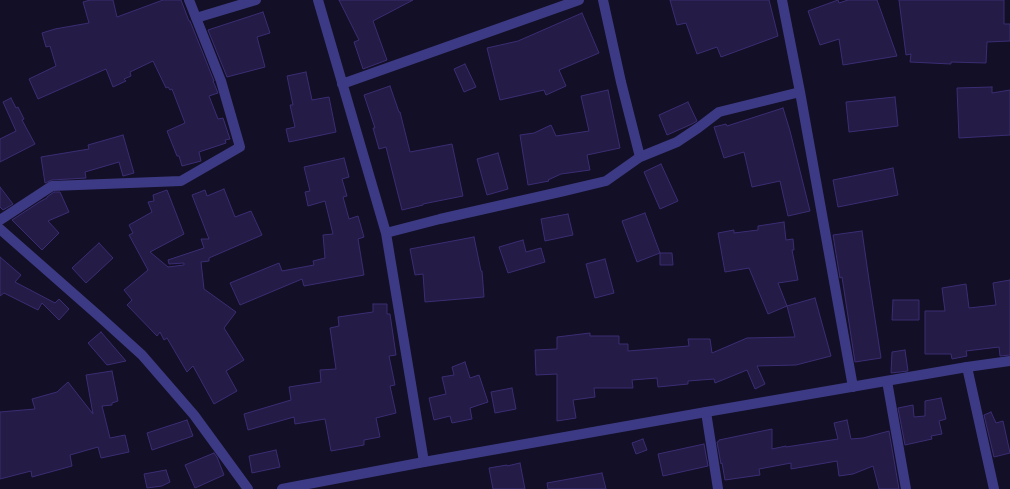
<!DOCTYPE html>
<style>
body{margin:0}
canvas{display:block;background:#130f26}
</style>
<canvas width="1010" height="489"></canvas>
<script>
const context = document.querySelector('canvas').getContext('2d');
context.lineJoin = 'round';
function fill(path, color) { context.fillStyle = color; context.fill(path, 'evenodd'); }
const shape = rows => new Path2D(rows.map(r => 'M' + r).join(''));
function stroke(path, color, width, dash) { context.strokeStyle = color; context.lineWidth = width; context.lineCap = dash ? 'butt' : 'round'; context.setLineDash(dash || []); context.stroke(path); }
const building = shape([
 [90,0,113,0,117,17,163,0,181,0,189,21,190,21,214,81,213,81,218,93,209,96,218,119,223,118,230,139,225,140,226,143,199,152,201,161,182,166,179,156,177,156,167,131,185,123,172,89,170,90,168,87,166,88,153,61,130,72,131,76,124,79,126,81,113,87,106,69,38,99,29,79,56,66,50,46,46,47,42,33,55,29,89,23,83,2,90,0],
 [339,0,413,0,373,21,387,60,363,69,354,42,359,40,339,0],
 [670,0,769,0,778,36,721,57,717,47,697,54,686,23,677,25,670,0],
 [838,0,839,3,848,0,877,0,897,56,843,65,839,39,820,45,808,11,838,0],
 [899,0,1004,0,1004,24,1010,24,1010,41,987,42,986,63,951,62,951,64,910,62,911,54,906,55,899,0],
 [263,12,270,33,257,37,265,67,227,77,208,30,263,12],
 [582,13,599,53,559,70,566,86,546,95,544,90,500,100,487,48,518,41,582,13],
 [465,64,476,87,464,92,454,69,465,64],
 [306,72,312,100,329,97,336,132,289,142,286,129,295,127,290,105,293,105,287,76,306,72],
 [390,86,399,112,400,112,410,152,452,144,463,196,423,204,423,205,402,210,386,147,379,149,373,128,375,128,364,95,390,86],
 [992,87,992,93,1010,90,1010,135,959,138,957,88,992,87],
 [608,90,620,148,587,155,590,170,561,174,548,180,549,181,528,185,520,135,534,133,551,125,556,136,589,131,581,96,608,90],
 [895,97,898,126,849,132,846,102,895,97],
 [11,98,16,108,18,107,24,119,22,120,35,144,0,162,0,139,16,131,3,102,11,98],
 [688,102,697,121,692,124,667,135,659,115,688,102],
 [783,108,790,131,810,211,788,216,780,181,752,187,744,152,724,158,714,127,726,124,727,126,783,108],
 [123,135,134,173,123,176,119,162,85,172,86,178,52,180,45,183,41,157,89,149,88,145,123,135],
 [498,153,508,189,487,195,477,159,498,153],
 [344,158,349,177,342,179,347,196,343,197,349,219,358,216,364,237,358,239,364,275,304,286,302,279,240,305,230,283,279,263,282,271,314,265,313,261,325,258,323,235,333,234,325,201,308,206,305,192,310,191,304,167,344,158],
 [661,164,678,201,660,209,644,172,661,164],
 [893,168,898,195,838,207,833,180,893,168],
 [0,187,13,204,3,210,0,207,0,187],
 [224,189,235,217,251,211,262,235,209,258,209,261,201,262,204,289,236,312,224,328,244,360,226,371,237,391,214,404,193,366,187,372,167,338,164,340,160,332,157,336,127,305,132,300,124,290,148,270,129,235,133,233,129,225,152,212,148,202,154,201,153,195,167,190,184,234,150,252,168,267,184,265,184,263,169,264,168,260,204,248,201,239,209,239,192,195,205,190,207,196,224,189],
 [54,192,60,192,69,212,48,221,59,233,42,250,12,220,41,201,47,198,47,197,54,192],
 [645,213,660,253,637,262,622,221,645,213],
 [568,214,573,235,545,241,541,219,568,214],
 [784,222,786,240,793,239,794,250,792,250,798,280,778,283,787,306,768,314,749,268,725,272,718,233,734,230,734,233,758,230,758,226,784,222],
 [862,231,869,280,881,358,855,362,842,277,840,278,833,235,862,231],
 [474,237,481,271,482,271,484,297,425,302,423,274,415,275,410,249,474,237],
 [523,240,526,252,541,248,545,262,508,273,499,247,523,240],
 [99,243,113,258,86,283,72,268,99,243],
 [660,253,672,253,673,265,660,265,660,253],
 [0,257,21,275,15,282,55,303,59,299,69,309,59,320,42,303,38,310,4,293,0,296,0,257],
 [605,259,614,293,595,298,586,264,605,259],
 [1010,280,1010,355,1000,356,999,347,966,351,967,356,952,359,951,354,925,354,925,311,945,311,942,288,966,284,969,308,996,305,993,283,1010,280],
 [815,298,831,356,796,365,757,366,765,384,755,389,747,370,715,383,714,379,688,381,688,384,658,387,657,378,632,380,633,388,594,388,595,397,573,400,576,418,557,421,557,374,536,375,535,350,557,349,557,337,590,333,590,336,619,336,619,344,628,344,628,351,689,346,688,339,710,339,712,353,747,338,795,337,787,306,815,298],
 [893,300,919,300,919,320,892,320,893,300],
 [373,304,387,304,387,314,390,314,396,355,389,356,395,385,390,386,396,413,376,418,380,437,364,440,364,445,331,451,325,419,295,424,294,417,248,430,244,414,291,400,289,387,321,382,320,370,336,369,330,328,339,326,338,317,373,312,373,304],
 [101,332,126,361,107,365,88,343,101,332],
 [905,350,908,371,891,373,892,352,905,350],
 [465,362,470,378,479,375,488,402,470,408,472,419,452,423,450,416,434,420,429,398,446,394,442,377,454,375,452,367,465,362],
 [112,371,118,401,112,403,112,405,102,406,110,438,125,435,129,452,101,458,98,447,70,455,72,466,32,477,31,471,0,479,0,412,35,409,32,399,57,392,68,382,93,414,86,375,112,371],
 [512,388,516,409,495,413,491,392,512,388],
 [941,398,946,419,939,421,942,434,931,436,932,439,905,445,898,408,913,405,914,417,925,416,925,401,941,398],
 [991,412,996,423,1003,421,1010,453,994,457,984,415,991,412],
 [187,420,193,436,152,450,147,433,187,420],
 [847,420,851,439,863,438,889,431,899,489,879,489,873,466,853,474,839,476,837,461,791,469,791,463,759,469,760,475,725,480,722,463,721,464,717,442,719,441,719,440,772,429,772,449,786,446,786,447,838,439,834,423,847,420],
 [643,439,647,450,636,454,632,443,643,439],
 [704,444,708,466,663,476,658,454,704,444],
 [276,450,280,467,252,473,249,456,276,450],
 [214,453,217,457,224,475,195,488,185,465,214,453],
 [520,463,525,489,493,489,489,468,507,465,507,466,520,463],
 [166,470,170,482,162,486,147,488,144,474,166,470],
 [602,473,606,489,548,489,547,483,602,473]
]);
const minor = shape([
 [318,0,386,233,424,462],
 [603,0,621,82,640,157],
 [782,0,800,92,853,387],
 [196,18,256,0],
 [342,84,579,0],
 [0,220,52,186,181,181,240,147,221,81,189,0],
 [0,229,100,317,142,355,194,415,248,489],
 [386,233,440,219,564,191,606,181,640,157,677,142,698,128,719,112,800,92],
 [967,367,994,489],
 [887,381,906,489],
 [706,412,718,489]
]);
const tertiary = shape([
 [282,489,424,462,706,412,967,367,1010,361]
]);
fill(building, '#241b47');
stroke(building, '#3b2d73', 1);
stroke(minor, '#3d3a85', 10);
stroke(tertiary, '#3d3a85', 10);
</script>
